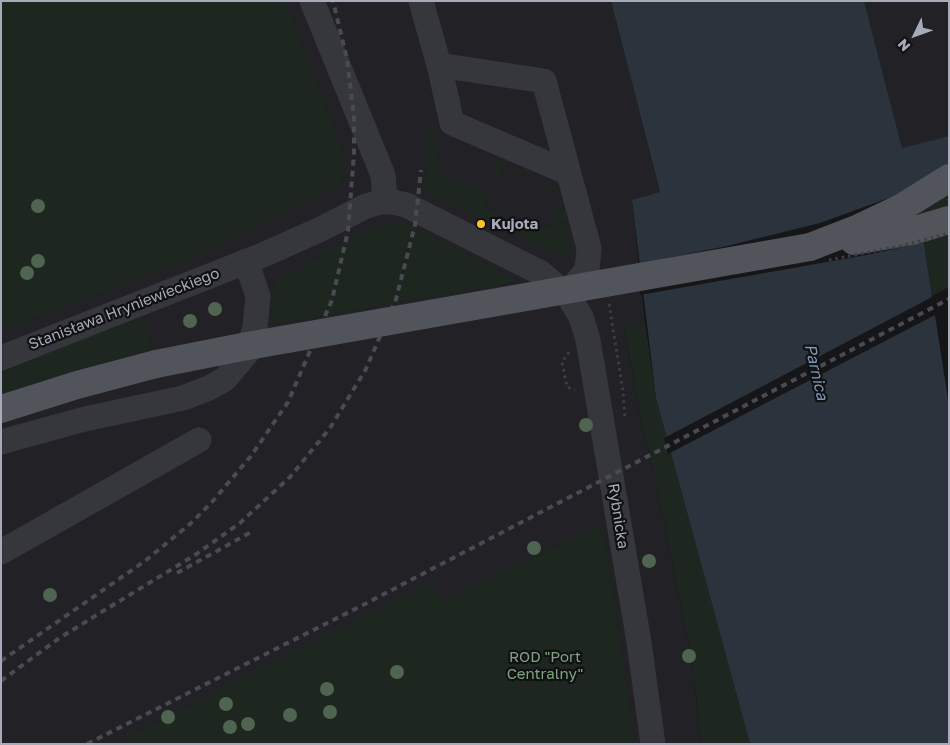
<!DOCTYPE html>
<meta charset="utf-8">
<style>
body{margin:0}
#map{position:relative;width:950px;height:745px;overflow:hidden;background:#161618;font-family:"Golos Text",sans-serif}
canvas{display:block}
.frame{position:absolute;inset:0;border:2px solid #a7abb9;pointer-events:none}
.north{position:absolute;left:890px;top:10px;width:50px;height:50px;-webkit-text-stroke:4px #111113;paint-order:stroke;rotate:228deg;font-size:14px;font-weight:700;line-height:20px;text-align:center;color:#a7abb9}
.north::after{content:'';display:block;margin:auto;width:18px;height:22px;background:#a7abb9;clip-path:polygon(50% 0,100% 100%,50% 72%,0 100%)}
</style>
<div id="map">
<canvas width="950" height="745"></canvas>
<div class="frame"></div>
<div class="north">N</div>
</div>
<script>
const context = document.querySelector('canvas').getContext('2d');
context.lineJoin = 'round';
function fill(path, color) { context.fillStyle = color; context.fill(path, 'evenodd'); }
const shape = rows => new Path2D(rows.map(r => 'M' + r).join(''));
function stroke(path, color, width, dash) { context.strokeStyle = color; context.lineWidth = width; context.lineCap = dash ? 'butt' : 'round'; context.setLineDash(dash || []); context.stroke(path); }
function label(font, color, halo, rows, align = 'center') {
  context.font = font + ' "Golos Text",sans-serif'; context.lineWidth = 4.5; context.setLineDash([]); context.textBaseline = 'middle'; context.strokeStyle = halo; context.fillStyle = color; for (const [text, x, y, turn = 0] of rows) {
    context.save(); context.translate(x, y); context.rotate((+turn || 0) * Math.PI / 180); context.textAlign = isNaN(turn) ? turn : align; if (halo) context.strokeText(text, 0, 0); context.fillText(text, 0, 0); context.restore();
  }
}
const built = shape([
 [1,1,611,1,660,193,632,201,645,323,624,327,642,426,653,469,693,665,701,744,1,744],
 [864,1,949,1,949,136,902,149]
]);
const green = shape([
 [1,1,285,1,345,156,342,183,196,257,6,329,1,320],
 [427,130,435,134,435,157,438,159,433,169,459,183,461,183,490,195,484,207,527,227,534,215,536,229,554,226,553,212,567,209,569,215,566,216,566,219,561,221,563,228,572,226,574,232,566,233,570,250,568,254,564,256,556,253,423,191,427,166],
 [497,163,553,190,546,198,538,199,544,188,503,168,496,180,493,173],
 [949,189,949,287,932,296,917,199],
 [404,222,519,281,271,325,273,288,277,280,380,224],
 [144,318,152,349,43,381,1,396,1,373,85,337],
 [645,323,656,398,750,744,701,744,693,665,653,469,642,426,624,326],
 [603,524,631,715,633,744,114,744,433,582,443,600]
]);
const water = shape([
 [611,1,864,1,902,148,949,136,949,189,917,199,949,406,949,744,750,744,656,398,632,200,660,192]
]);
const pier = shape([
 [949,164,949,191,919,211,920,216,922,215,926,242,867,255,640,295,637,264,727,246,820,223,897,195],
 [934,296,937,314,668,454,664,438]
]);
const path = shape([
 [609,304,623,391,625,419],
 [569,352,562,362,567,387,575,390]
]);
const minor = shape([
 [312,1,383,175,385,201],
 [421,1,439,65,544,81,589,248,587,270,567,294],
 [439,65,452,123,569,173],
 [1,358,263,255,321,229,366,206,380,202,393,202,406,205,541,273,569,297,581,317,588,340,639,642,653,744],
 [1,442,85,419,183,398,209,388,225,379,247,353,255,328,258,296,246,261],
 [1,552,199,440]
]);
const major = shape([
 [854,241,912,231,949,220],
 [810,247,859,228,901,208,949,178],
 [1,409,77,385,156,364]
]);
const rail = shape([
 [177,573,253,531],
 [110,607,195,555,240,523,290,477,330,428,366,369,396,299,415,225,421,170],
 [1,661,145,561,190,524,212,502,251,456,288,402,332,300,348,231,354,153,354,117,347,59,333,1],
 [1,681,58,639,116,603],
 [87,744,363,605,949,299]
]);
const pathBridge = shape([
 [829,260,901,246,949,233]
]);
const majorBridge = shape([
 [156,364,242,347,810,247]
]);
const trees = [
 [38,206],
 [38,261],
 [27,273],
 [215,309],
 [190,321],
 [586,425],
 [534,548],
 [649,561],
 [50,595],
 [689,656],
 [397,672],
 [327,689],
 [226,704],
 [330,712],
 [290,715],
 [168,717],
 [248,724],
 [230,727]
];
const markers = [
 [481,224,5,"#fcc129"]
];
const poiNames = [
 ["Kujota",491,224]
];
const streetNames = [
 ["Stanisława Hryniewieckiego",124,309,-21],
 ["Rybnicka",618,516,81]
];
const parkNames = [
 ["ROD \"Port",545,657],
 ["Centralny\"",545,674]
];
const waterNames = [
 ["Parnica",816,372,77]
];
fill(built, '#222125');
fill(green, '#1d261f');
fill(water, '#2b343c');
fill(pier, '#161618');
stroke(path, '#3c3e44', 3, [2.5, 4]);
stroke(minor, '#36373d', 25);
stroke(major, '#52545c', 28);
stroke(rail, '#494b52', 4, [6, 5]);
stroke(pathBridge, '#3c3e44', 3, [2.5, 4]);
stroke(majorBridge, '#52545c', 28);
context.fillStyle = '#4f6552';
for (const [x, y] of trees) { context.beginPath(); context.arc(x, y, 7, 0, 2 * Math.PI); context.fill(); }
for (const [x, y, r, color] of markers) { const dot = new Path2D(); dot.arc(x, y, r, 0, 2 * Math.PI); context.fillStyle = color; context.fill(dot); stroke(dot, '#111113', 2); }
label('bold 15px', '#a7abb9', '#111113', poiNames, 'left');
label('15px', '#a7abb9', '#111113', streetNames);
label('15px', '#7da581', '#111113', parkNames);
label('italic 16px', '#7c97b6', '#111113', waterNames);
</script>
